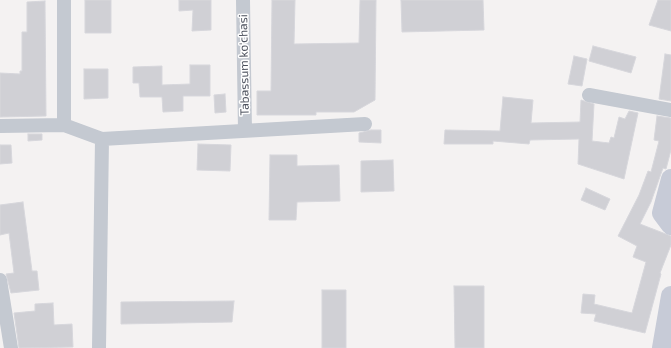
<!DOCTYPE html>
<style>
body{margin:0}
canvas{display:block;background:#f4f2f2}
</style>
<canvas width="671" height="348"></canvas>
<script>
const context = document.querySelector('canvas').getContext('2d');
context.lineJoin = 'round';
function fill(path, color) { context.fillStyle = color; context.fill(path, 'evenodd'); }
const shape = rows => new Path2D(rows.map(r => 'M' + r).join(''));
function stroke(path, color, width, dash) { context.strokeStyle = color; context.lineWidth = width; context.lineCap = dash ? 'butt' : 'round'; context.setLineDash(dash || []); context.stroke(path); }
function label(font, color, halo, rows, align = 'center') {
  context.font = font + ' "Exo 2",sans-serif'; context.lineWidth = 3; context.setLineDash([]); context.textBaseline = 'middle'; context.strokeStyle = halo; context.fillStyle = color; for (const [text, x, y, turn = 0] of rows) {
    context.save(); context.translate(x, y); context.rotate((+turn || 0) * Math.PI / 180); context.textAlign = isNaN(turn) ? turn : align; if (halo) context.strokeText(text, 0, 0); context.fillText(text, 0, 0); context.restore();
  }
}
const building = shape([
 [85,0,111,0,111,33,85,33,85,0],
 [179,0,211,0,211,30,192,31,193,10,179,11,179,0],
 [272,0,295,0,294,44,359,43,360,0,376,0,375,100,354,112,316,112,316,115,257,115,257,91,271,91,272,0],
 [401,0,483,0,484,30,402,32,401,0],
 [658,0,671,0,671,31,649,25,658,0],
 [45,1,46,116,0,117,0,73,20,74,20,71,22,71,22,32,27,32,27,2,45,1],
 [593,46,636,57,631,73,589,61,593,46],
 [665,54,671,55,671,101,659,99,665,54],
 [574,56,587,59,582,86,568,84,574,56],
 [190,65,210,65,210,96,183,96,183,111,163,112,162,97,140,97,139,83,133,83,133,67,162,66,162,85,190,84,190,65],
 [84,69,108,69,108,98,84,99,84,69],
 [225,94,226,112,215,113,214,95,225,94],
 [503,97,533,100,531,123,580,122,581,100,594,104,592,141,609,143,611,137,614,138,619,117,625,119,629,111,638,113,624,179,578,164,579,139,530,140,529,144,493,141,493,144,444,144,445,130,500,131,503,97],
 [657,116,671,118,671,150,666,169,663,168,651,202,640,224,671,236,671,245,660,273,661,274,645,333,594,321,596,314,581,313,583,294,595,295,594,304,632,313,646,262,633,257,637,246,618,236,639,195,648,171,651,172,659,141,654,140,657,116],
 [371,130,381,130,381,143,359,142,359,133,371,130],
 [28,134,42,134,42,140,28,141,28,134],
 [198,144,231,145,230,171,197,170,198,144],
 [0,145,11,145,12,163,0,164,0,145],
 [270,155,297,155,297,166,339,165,340,201,297,202,296,220,269,220,270,155],
 [393,160,394,191,361,192,361,161,393,160],
 [586,188,610,199,605,210,581,200,586,188],
 [23,202,32,271,37,271,39,290,11,293,6,274,14,273,9,233,0,235,0,205,23,202],
 [454,286,484,286,484,348,455,348,454,286],
 [322,290,346,290,346,348,322,348,322,290],
 [234,301,232,322,121,324,121,302,234,301],
 [53,303,54,325,72,324,73,347,19,348,14,313,35,311,35,304,53,303]
]);
const street = shape([
 [243,0,245,131],
 [589,95,671,110],
 [64,125,64,0],
 [0,126,64,125,102,139,365,124],
 [0,280,11,348],
 [99,348,102,139]
]);
const secondary = shape([
 [671,179,662,213,671,225],
 [662,348,671,296]
]);
const streetNames = [
 ["Tabassum ko'chasi",244,65,-91]
];
fill(building, '#d0d0d5');
stroke(building, '#d7d7dc', 1);
stroke(street, '#c4c9d1', 14);
stroke(secondary, '#c7cbd7', 20);
label('12px', '#4c515d', '#fff', streetNames);
</script>
